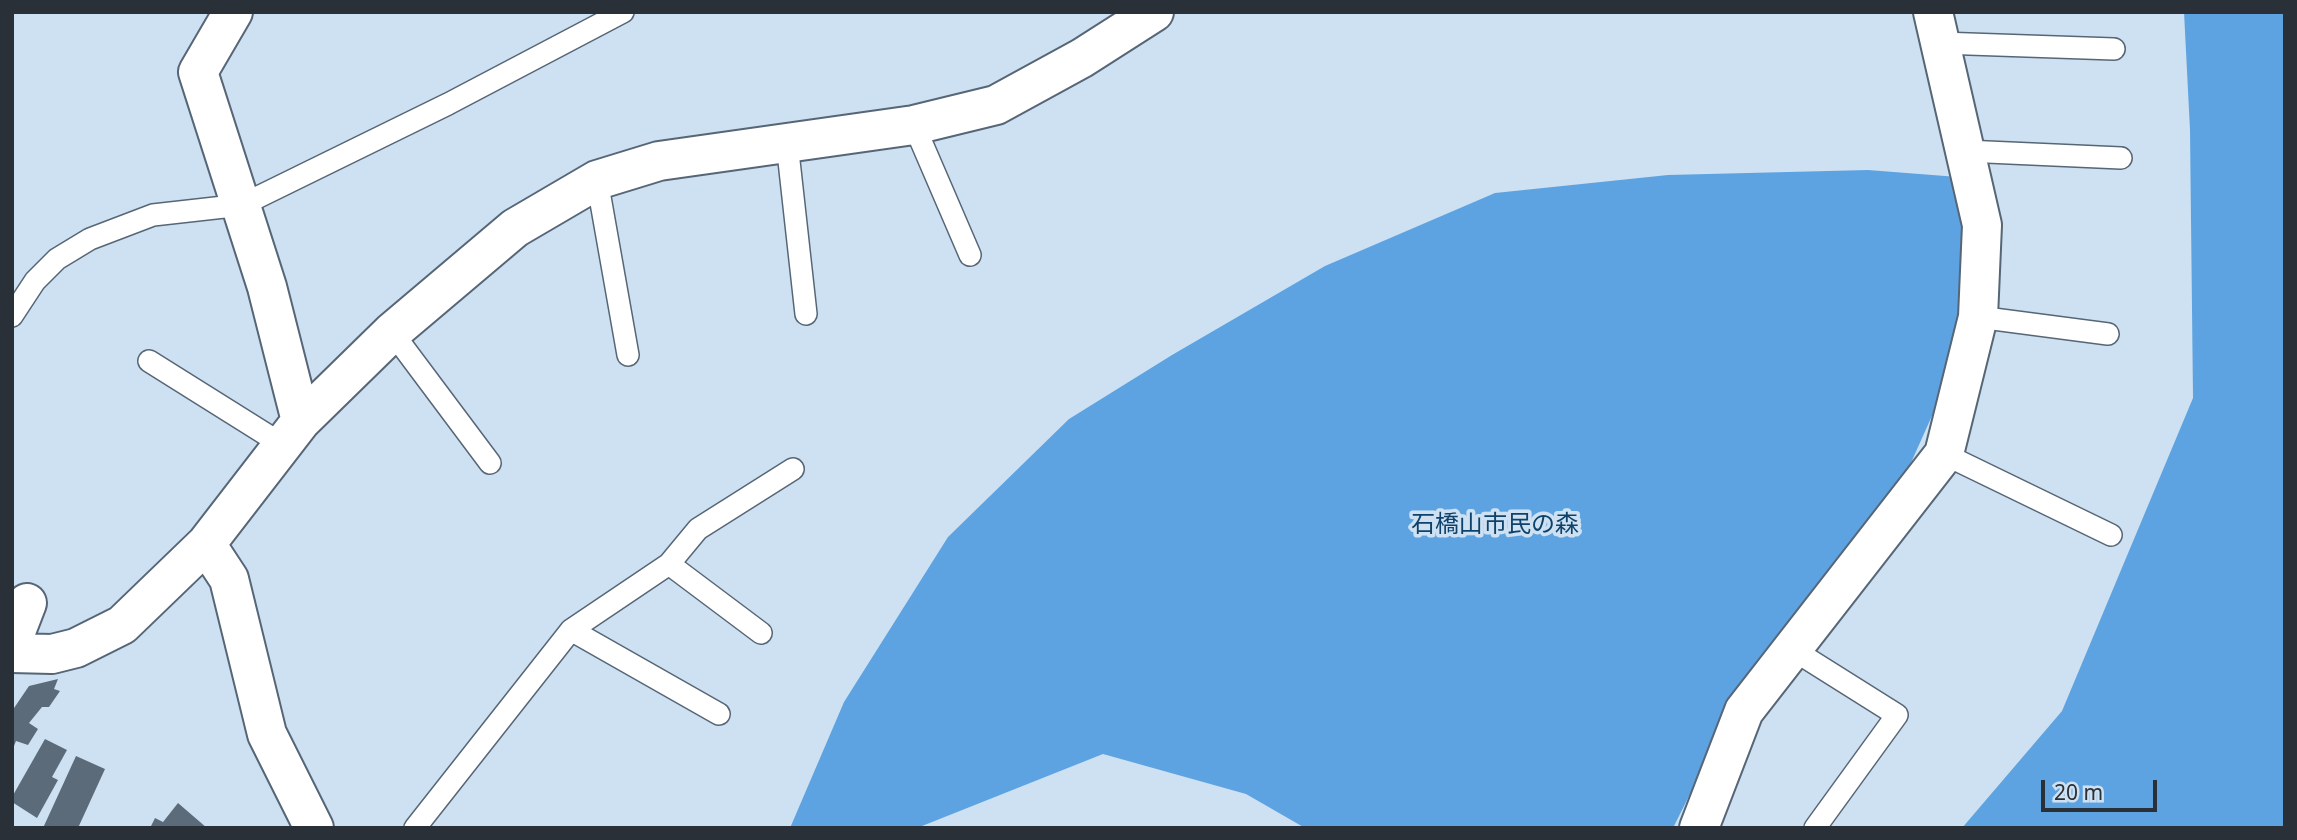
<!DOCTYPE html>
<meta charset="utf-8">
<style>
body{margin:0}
#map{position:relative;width:2297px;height:840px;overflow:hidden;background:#cee1f2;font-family:"Noto Sans",sans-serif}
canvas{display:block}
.frame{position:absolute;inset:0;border:14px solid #293037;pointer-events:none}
.scale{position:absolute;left:2041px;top:780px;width:116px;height:32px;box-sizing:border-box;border:4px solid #293037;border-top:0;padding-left:9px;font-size:21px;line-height:24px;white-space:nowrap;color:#293037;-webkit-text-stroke:5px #cee1f2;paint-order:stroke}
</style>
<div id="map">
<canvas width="2297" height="840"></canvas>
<div class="frame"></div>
<div class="scale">20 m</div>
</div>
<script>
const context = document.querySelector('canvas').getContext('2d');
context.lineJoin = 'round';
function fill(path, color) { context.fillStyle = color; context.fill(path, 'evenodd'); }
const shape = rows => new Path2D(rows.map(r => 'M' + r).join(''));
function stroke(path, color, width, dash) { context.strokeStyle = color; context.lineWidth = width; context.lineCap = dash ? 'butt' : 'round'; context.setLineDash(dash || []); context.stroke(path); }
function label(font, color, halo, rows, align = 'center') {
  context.font = font + ' "Noto Sans","Noto Sans JP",sans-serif'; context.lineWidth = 7; context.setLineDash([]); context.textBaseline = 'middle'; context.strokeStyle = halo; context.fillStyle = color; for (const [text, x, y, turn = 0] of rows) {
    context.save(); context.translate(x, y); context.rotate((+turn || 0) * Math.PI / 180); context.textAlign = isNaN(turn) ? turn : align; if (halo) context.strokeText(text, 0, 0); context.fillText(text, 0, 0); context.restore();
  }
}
const forest = shape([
 [2184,12,2285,12,2285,828,1962,828,2062,711,2193,398,2190,130],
 [1868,170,1958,177,1980,248,1953,369,1901,485,1727,720,1673,828,1305,828,1246,794,1103,754,917,828,790,828,844,702,948,537,1069,419,1172,355,1325,266,1495,193,1668,175]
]);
const building = shape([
 [58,679,54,689,60,691,49,707,42,707,29,723,38,729,28,745,16,741,12,751,12,711,29,686],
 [45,739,67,750,52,777,58,780,37,818,12,802,12,797],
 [76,756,105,769,78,828,43,828],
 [178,803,207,828,150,828,155,818,163,822]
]);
const service = shape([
 [1940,43,2114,49],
 [914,125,970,255],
 [787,143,806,314],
 [1965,151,2121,158],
 [597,180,628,355],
 [12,316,35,281,57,259,90,239,153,215,242,205,448,104,623,12],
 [1978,317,2108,334],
 [392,332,490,463],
 [149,361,283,445],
 [1944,454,2111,535],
 [669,564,761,633],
 [571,630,719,714],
 [1792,649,1897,715,1815,828],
 [415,828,571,630,669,564,698,529,793,469]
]);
const minor = shape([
 [233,12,198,72,267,287,301,421],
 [206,544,229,579,267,734,314,828],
 [12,642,27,603],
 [12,653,52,654,76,648,122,625,206,544,301,421,392,332,515,228,597,180,659,161,914,125,996,105,1082,58,1154,12],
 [1699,828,1744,711,1944,454,1978,317,1982,225,1933,12]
]);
const parkNames = [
 ["石橋山市民の森",1495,525]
];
fill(forest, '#5ea3e1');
fill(building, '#5b6b7a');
stroke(service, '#566676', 24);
stroke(minor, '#566676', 42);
stroke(service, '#fff', 21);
stroke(minor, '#fff', 38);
label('24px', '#0f426a', '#cee1f2', parkNames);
</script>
